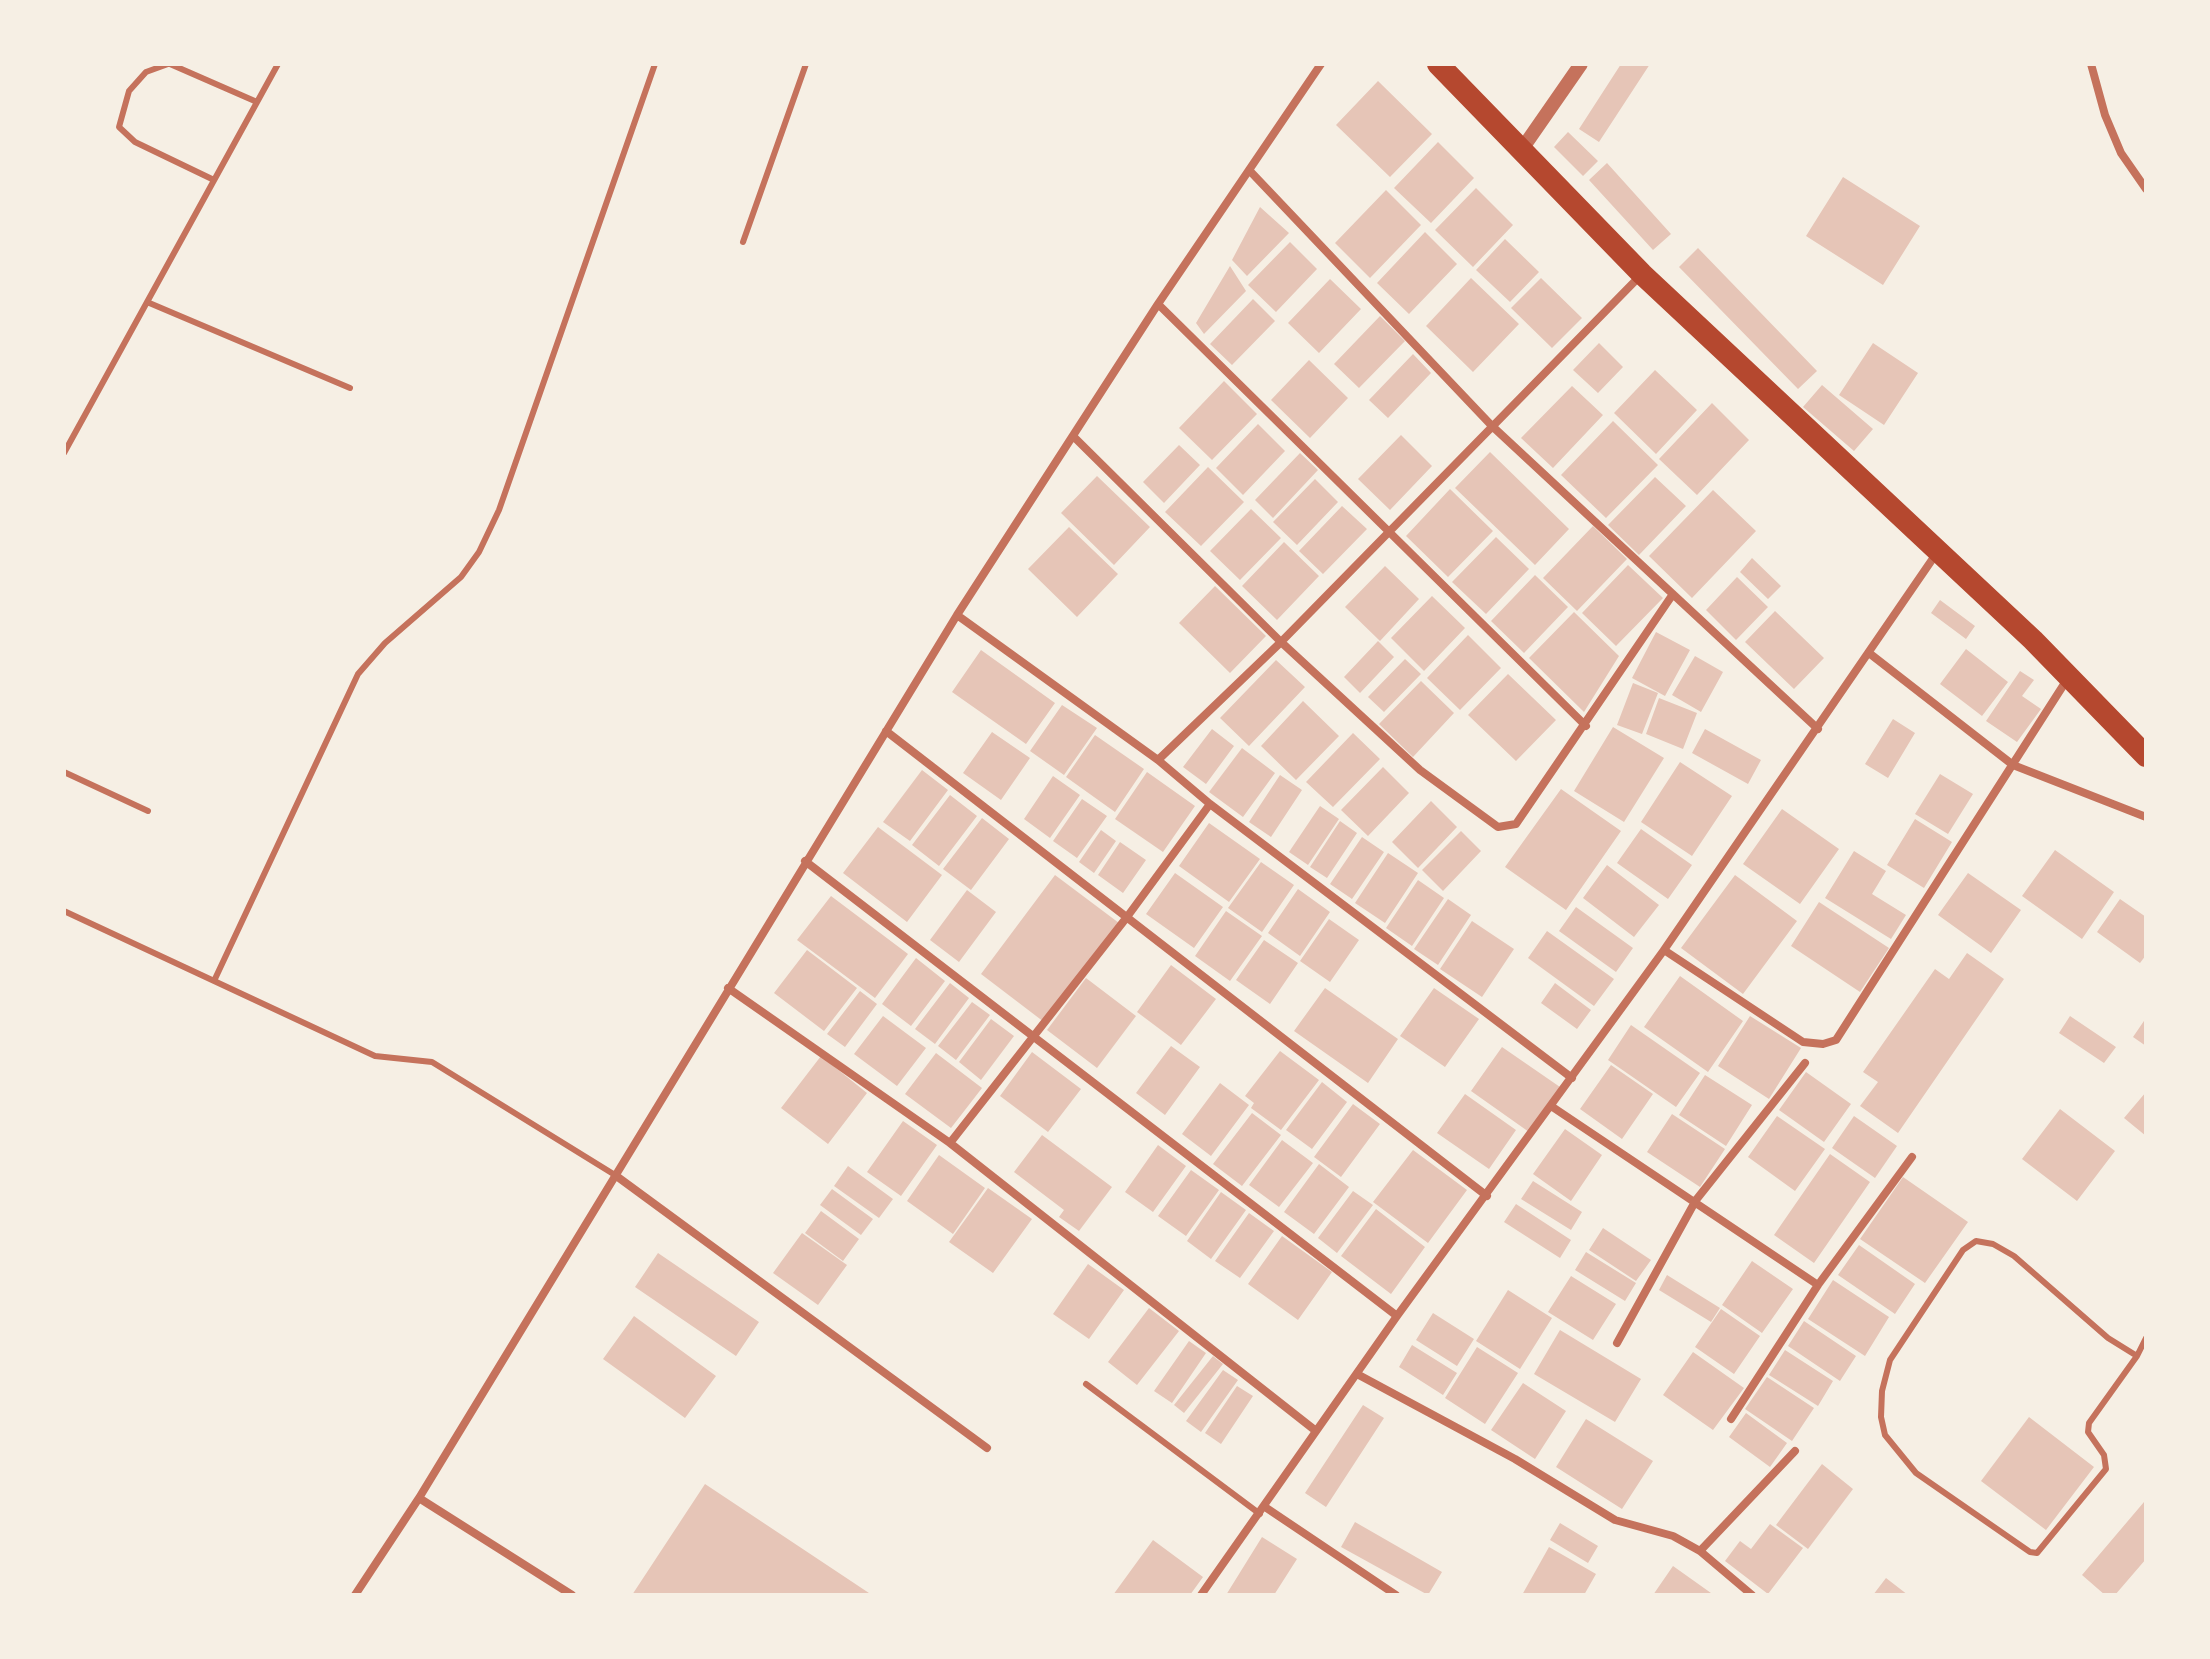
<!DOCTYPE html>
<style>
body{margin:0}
#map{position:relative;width:2210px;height:1659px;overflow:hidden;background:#f6efe4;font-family:Ubuntu,sans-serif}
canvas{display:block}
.frame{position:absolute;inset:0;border:66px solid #f6efe4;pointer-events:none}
</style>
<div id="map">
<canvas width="2210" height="1659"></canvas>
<div class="frame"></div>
</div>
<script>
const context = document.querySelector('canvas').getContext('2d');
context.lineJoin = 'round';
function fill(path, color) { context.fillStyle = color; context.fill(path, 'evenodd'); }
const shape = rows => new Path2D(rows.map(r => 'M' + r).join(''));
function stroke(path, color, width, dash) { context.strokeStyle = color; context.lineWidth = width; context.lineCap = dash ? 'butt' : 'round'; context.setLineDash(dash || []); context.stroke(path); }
const building = shape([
 [1621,64,1650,64,1599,142,1579,129],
 [1378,81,1432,134,1390,177,1336,125],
 [1568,132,1598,161,1583,176,1554,147],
 [1438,142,1474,178,1431,223,1394,188],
 [1607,163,1671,234,1653,250,1589,180],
 [1843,177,1920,226,1883,285,1806,236],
 [1476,188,1513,225,1473,267,1435,230],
 [1386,190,1421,225,1370,278,1335,243],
 [1260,207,1289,233,1247,276,1232,260],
 [1425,232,1457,264,1409,314,1377,283],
 [1505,239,1539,272,1510,302,1476,270],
 [1290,242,1317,269,1276,312,1248,285],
 [1698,248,1817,371,1798,389,1679,267],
 [1230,266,1246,291,1204,334,1196,323],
 [1471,278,1519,324,1473,372,1426,326],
 [1541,278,1582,318,1552,348,1511,308],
 [1330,279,1361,309,1319,353,1288,323],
 [1253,299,1275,321,1232,365,1210,344],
 [1380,316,1405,341,1359,388,1334,364],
 [1599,343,1623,367,1598,393,1573,370],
 [1873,343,1918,373,1884,425,1839,395],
 [1413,354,1431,373,1388,418,1369,400],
 [1309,360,1348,398,1310,438,1271,400],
 [1655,370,1697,410,1656,454,1614,413],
 [1224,381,1257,414,1212,460,1179,428],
 [1822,385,1873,429,1854,451,1803,407],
 [1572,386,1603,415,1553,468,1521,438],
 [1712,403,1749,440,1697,495,1659,459],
 [1613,421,1658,465,1606,518,1561,475],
 [1258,424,1285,451,1243,495,1216,468],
 [1401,435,1432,466,1390,510,1358,479],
 [1179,445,1200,465,1164,503,1143,482],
 [1490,452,1569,529,1535,565,1455,488],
 [1300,453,1318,470,1273,518,1255,500],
 [1208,467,1244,502,1201,546,1165,512],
 [1097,476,1150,527,1114,565,1061,513],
 [1655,477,1686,506,1639,555,1608,525],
 [1315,479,1338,502,1297,545,1273,522],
 [1450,489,1493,531,1448,577,1406,536],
 [1713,490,1756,531,1692,598,1649,556],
 [1342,506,1367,529,1323,574,1299,551],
 [1251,509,1281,538,1240,580,1210,551],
 [1593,526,1627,559,1577,611,1543,578],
 [1069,527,1118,574,1077,617,1028,569],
 [1496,537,1529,569,1486,614,1452,582],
 [1284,542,1319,576,1277,620,1242,586],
 [1752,558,1781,586,1768,599,1740,572],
 [1628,565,1663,598,1616,646,1582,613],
 [1385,566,1419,599,1380,641,1345,607],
 [1535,575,1568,607,1524,653,1491,621],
 [1737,577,1768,607,1736,640,1706,610],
 [1215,586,1266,636,1230,673,1179,623],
 [1432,596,1465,628,1424,671,1391,638],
 [1940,600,1975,626,1966,639,1931,613],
 [1775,611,1824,658,1794,689,1745,642],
 [1574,612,1619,656,1584,712,1529,658],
 [1656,632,1690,650,1665,696,1632,678],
 [1468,635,1501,668,1460,710,1427,678],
 [1378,641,1394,657,1360,693,1344,677],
 [1966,649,2008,682,1982,716,1940,684],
 [981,650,1055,703,1026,744,952,692],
 [1695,656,1723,672,1701,712,1672,695],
 [1405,659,1421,674,1384,712,1368,697],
 [1276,660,1305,687,1249,746,1220,718],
 [2020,671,2034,680,2022,696,2041,709,2017,742,1986,721],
 [1508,674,1556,720,1516,761,1468,715],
 [1421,681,1454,713,1413,757,1379,724],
 [1633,683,1658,693,1642,734,1617,725],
 [1659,698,1697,713,1683,749,1646,734],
 [1303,701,1339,736,1296,780,1261,746],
 [1062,705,1097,728,1064,775,1030,751],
 [1893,719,1915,733,1888,778,1865,764],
 [1613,727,1664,758,1624,822,1574,791],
 [1212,729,1234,746,1206,784,1183,767],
 [1705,729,1761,760,1748,784,1692,753],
 [992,732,1030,758,1001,800,963,773],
 [1353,733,1380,759,1333,807,1306,782],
 [1095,735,1144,769,1115,812,1066,777],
 [1242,748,1275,773,1243,817,1209,792],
 [1680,762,1732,796,1692,856,1641,822],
 [1383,767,1409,793,1368,836,1341,810],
 [922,770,948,790,910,841,883,822],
 [1147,772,1195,806,1163,852,1115,819],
 [1940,774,1973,794,1948,834,1915,814],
 [1280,775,1302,790,1271,837,1249,822],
 [1053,776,1080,795,1050,838,1024,819],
 [1561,789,1621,831,1566,910,1505,867],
 [950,795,977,816,939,866,912,845],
 [1082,799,1107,816,1077,858,1053,841],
 [1431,801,1457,827,1418,868,1392,842],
 [1320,806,1339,819,1308,865,1289,852],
 [1782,809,1839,849,1800,904,1743,864],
 [982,818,1009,839,971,890,943,869],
 [1915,819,1952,842,1924,888,1887,865],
 [1340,821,1357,833,1327,878,1310,867],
 [1209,823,1260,859,1229,902,1179,866],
 [878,827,942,875,907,922,843,873],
 [1641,829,1692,865,1668,899,1617,863],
 [1101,830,1116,841,1094,873,1079,862],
 [1461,831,1481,851,1443,891,1422,870],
 [1362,837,1384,852,1352,899,1330,884],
 [1120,842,1146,860,1123,893,1098,875],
 [2055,850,2114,892,2082,939,2022,896],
 [1854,851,1886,871,1872,894,1906,915,1891,939,1825,898],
 [1388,853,1418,873,1385,923,1355,903],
 [1261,862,1294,885,1262,932,1228,908],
 [1607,865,1659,905,1634,937,1583,898],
 [1175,873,1223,907,1194,948,1146,914],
 [1968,873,2021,910,1991,953,1938,915],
 [1055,875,1119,923,1044,1022,981,974],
 [1735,875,1797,921,1743,994,1681,948],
 [1418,880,1444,898,1412,946,1386,928],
 [1298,889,1330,912,1300,956,1268,933],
 [967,890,996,912,959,962,930,940],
 [831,896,908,954,875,998,797,940],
 [1448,899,1471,915,1438,965,1414,949],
 [2120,899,2146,917,2146,955,2140,963,2097,932],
 [1819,902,1889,948,1860,992,1791,946],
 [1576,907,1633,948,1616,972,1559,931],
 [1226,911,1262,936,1230,981,1195,956],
 [1329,919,1359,940,1330,982,1300,961],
 [1472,921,1514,949,1482,997,1440,969],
 [1547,931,1614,979,1594,1006,1528,958],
 [1264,940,1298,963,1270,1004,1236,980],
 [807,950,857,988,824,1031,774,993],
 [1967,953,2004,979,1898,1133,1860,1106,1878,1082,1863,1072,1935,969,1949,979],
 [916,958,945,981,911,1026,882,1004],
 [1171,965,1216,999,1181,1045,1137,1012],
 [1680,976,1743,1021,1708,1072,1644,1027],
 [1086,978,1136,1016,1097,1068,1047,1030],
 [950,983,969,998,935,1044,915,1029],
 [1555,983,1591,1010,1577,1029,1541,1003],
 [1325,988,1398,1039,1368,1083,1294,1031],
 [1434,988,1479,1019,1445,1067,1400,1036],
 [860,991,877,1004,845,1047,827,1034],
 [972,1002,990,1015,956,1060,938,1046],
 [883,1016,926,1048,897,1086,854,1054],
 [1750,1016,1801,1048,1769,1099,1718,1066],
 [2070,1016,2116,1047,2104,1063,2059,1033],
 [2146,1018,2146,1046,2133,1037],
 [991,1019,1014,1036,981,1080,959,1062],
 [1631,1025,1700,1073,1676,1107,1608,1060],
 [1171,1046,1200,1067,1165,1115,1136,1093],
 [1502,1047,1560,1087,1529,1132,1471,1091],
 [1280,1051,1319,1080,1281,1130,1251,1108,1254,1103,1245,1096],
 [1032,1052,1081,1089,1048,1132,1000,1096],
 [936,1053,982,1088,951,1128,905,1094],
 [821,1056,867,1093,828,1144,781,1108],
 [1611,1065,1653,1094,1622,1139,1580,1109],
 [1806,1072,1851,1104,1824,1142,1779,1110],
 [1705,1075,1752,1105,1726,1146,1679,1115],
 [1322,1082,1347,1102,1312,1149,1286,1130],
 [1220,1083,1249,1105,1211,1156,1182,1134],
 [2146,1092,2146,1136,2124,1118],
 [1465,1094,1516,1130,1489,1169,1437,1133],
 [1353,1104,1380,1124,1341,1177,1314,1157],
 [2060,1109,2115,1151,2077,1201,2022,1159],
 [1252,1113,1281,1135,1242,1186,1213,1164],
 [1672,1114,1725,1149,1700,1187,1647,1152],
 [1777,1116,1825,1149,1795,1191,1748,1157],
 [1854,1116,1897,1146,1875,1178,1832,1148],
 [903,1121,937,1145,901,1196,867,1172],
 [1565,1129,1602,1155,1571,1201,1533,1174],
 [1042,1135,1112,1187,1079,1231,1059,1217,1064,1210,1014,1172],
 [1282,1140,1313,1163,1279,1207,1249,1185],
 [1158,1145,1186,1166,1153,1212,1125,1192],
 [1413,1150,1467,1190,1428,1243,1373,1202],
 [1830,1154,1870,1182,1814,1263,1774,1235],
 [939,1155,985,1188,953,1234,907,1201],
 [1319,1164,1349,1187,1314,1234,1284,1212],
 [848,1166,893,1199,879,1218,834,1186],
 [1191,1170,1219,1190,1186,1236,1158,1216],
 [1903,1177,1968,1222,1925,1283,1860,1239],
 [1533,1181,1582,1212,1571,1230,1521,1199],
 [988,1188,1032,1219,993,1273,949,1242],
 [832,1189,873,1219,861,1235,820,1205],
 [1353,1191,1373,1205,1337,1253,1318,1238],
 [1221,1192,1246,1210,1211,1259,1187,1241],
 [1516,1204,1571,1240,1560,1258,1504,1222],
 [1376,1209,1425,1247,1391,1294,1341,1256],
 [821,1211,859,1239,843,1261,805,1233],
 [1249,1213,1274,1231,1240,1278,1215,1261],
 [1603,1228,1651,1260,1636,1281,1589,1250],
 [802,1233,847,1265,818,1305,773,1273],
 [1282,1236,1332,1272,1298,1320,1248,1284],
 [1859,1245,1915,1284,1895,1314,1838,1275],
 [1586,1252,1636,1283,1625,1301,1575,1270],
 [658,1253,759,1322,736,1356,635,1287],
 [1752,1261,1793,1289,1762,1333,1722,1305],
 [1088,1264,1124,1290,1089,1339,1053,1314],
 [1667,1275,1720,1308,1711,1322,1659,1290],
 [1571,1276,1616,1304,1593,1340,1548,1312],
 [1833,1280,1889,1317,1865,1356,1808,1319],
 [1508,1290,1552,1318,1520,1369,1476,1341],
 [1149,1308,1179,1331,1137,1385,1108,1362],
 [1721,1309,1760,1336,1734,1374,1695,1347],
 [1433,1313,1474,1339,1457,1366,1416,1340],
 [634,1316,716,1376,685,1418,603,1359],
 [1804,1321,1856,1356,1840,1381,1788,1346],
 [1560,1330,1641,1379,1615,1422,1534,1374],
 [1189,1341,1206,1353,1172,1403,1154,1391],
 [1412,1345,1457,1373,1443,1395,1399,1367],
 [1477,1347,1518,1373,1485,1424,1445,1398],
 [1785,1350,1833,1381,1818,1406,1769,1375],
 [1693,1352,1744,1388,1713,1430,1663,1395],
 [1213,1356,1223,1364,1184,1413,1174,1405],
 [1223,1370,1238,1380,1201,1432,1186,1421],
 [1767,1377,1814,1408,1792,1441,1745,1409],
 [1523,1383,1566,1411,1535,1459,1491,1430],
 [1237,1386,1253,1396,1221,1444,1205,1433],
 [1363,1405,1384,1418,1326,1507,1305,1493],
 [1746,1413,1787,1443,1770,1467,1729,1437],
 [2029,1417,2094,1467,2046,1530,1981,1481],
 [1586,1419,1653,1461,1622,1509,1556,1467],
 [1822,1464,1853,1489,1808,1549,1776,1525],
 [705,1484,872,1595,632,1595],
 [2144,1502,2146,1559,2115,1595,2105,1595,2082,1575],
 [1355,1522,1442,1572,1428,1595,1341,1547],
 [1560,1523,1598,1546,1588,1563,1550,1540],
 [1770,1524,1803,1548,1768,1594,1725,1561,1740,1541,1751,1549],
 [1262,1537,1297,1559,1274,1595,1226,1595],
 [1153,1540,1203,1577,1190,1595,1113,1595],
 [1549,1547,1596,1574,1584,1595,1522,1595],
 [1673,1566,1711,1593,1709,1595,1653,1595],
 [1886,1578,1908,1595,1873,1595]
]);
const service = shape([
 [168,64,146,72,129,91,119,127,135,142,214,180],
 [170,64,257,102],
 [743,242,806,64],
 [147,302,350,388],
 [64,453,278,64],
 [64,772,148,811],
 [64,911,375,1056,432,1062,615,1175],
 [214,981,358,674,385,643,461,577,479,552,499,510,655,64],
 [2137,1356,2089,1423,2088,1432,2104,1455,2106,1469,2037,1553,2030,1552,1916,1473,1885,1435,1881,1417,1882,1391,1890,1360,1963,1250,1976,1241,1993,1244,2014,1256,2108,1338,2137,1356,2146,1338],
 [1086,1384,1260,1514]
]);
const minor = shape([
 [2091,64,2105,115,2121,153,2146,189],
 [1249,170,1492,426,1818,729],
 [1158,304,1586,726],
 [1073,436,1281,642,1420,770,1498,827,1516,824,1673,594],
 [957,615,1158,760,1210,804,1572,1078],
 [1869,653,2013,765,2146,817],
 [886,731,1487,1196],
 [1158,760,1281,642,1640,276],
 [805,861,1397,1316],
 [1664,950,1803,1042,1823,1044,1836,1040,2068,678],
 [728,988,950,1143,1316,1431],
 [1551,1106,1818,1285,1912,1157],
 [950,1143,1127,917,1210,804],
 [615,1175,987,1448],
 [1617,1343,1696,1200,1805,1063],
 [1357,1374,1515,1459,1615,1520,1673,1536,1700,1551,1752,1595],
 [1731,1419,1818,1285],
 [419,1498,957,615,1158,304,1321,64],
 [1265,1507,1396,1595],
 [1700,1551,1795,1451],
 [355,1595,419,1498,572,1595],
 [1201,1595,1397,1316,1664,950,1936,554]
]);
const tertiary = shape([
 [1522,149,1581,64]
]);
const trunk = shape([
 [1438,64,1642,274,2033,640,2146,756]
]);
fill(building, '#e6c5b7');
stroke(service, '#c5725c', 6);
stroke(minor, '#c5725c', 8);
stroke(tertiary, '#c5725c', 14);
stroke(trunk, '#b5482f', 22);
</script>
